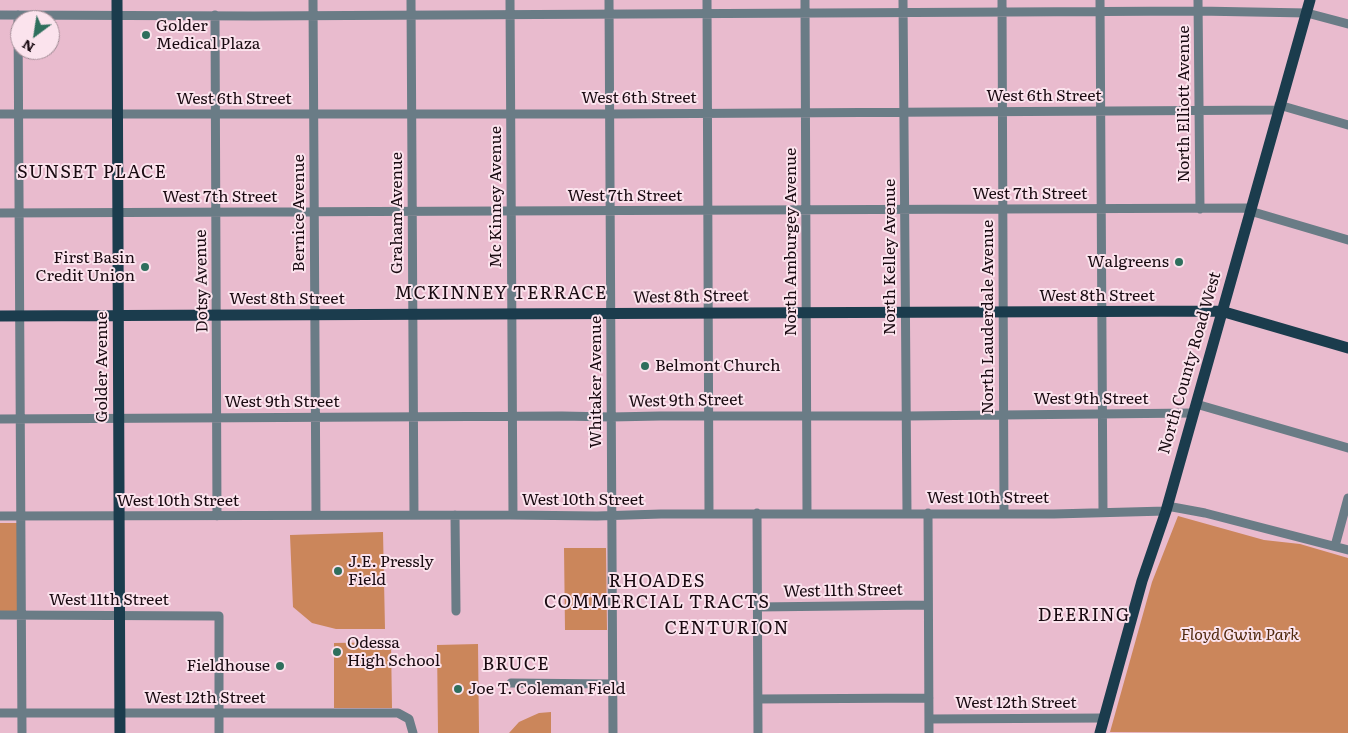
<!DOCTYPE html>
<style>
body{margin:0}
#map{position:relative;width:1348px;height:733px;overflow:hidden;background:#e9bbce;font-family:Literata,serif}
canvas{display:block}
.north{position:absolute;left:10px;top:10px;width:50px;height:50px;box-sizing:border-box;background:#fbe3ed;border:1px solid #a18c95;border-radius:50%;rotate:211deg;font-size:14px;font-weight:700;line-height:20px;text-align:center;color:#190a11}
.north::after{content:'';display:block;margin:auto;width:18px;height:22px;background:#2f6f5d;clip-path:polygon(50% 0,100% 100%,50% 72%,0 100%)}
</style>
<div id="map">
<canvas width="1348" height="733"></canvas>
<div class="north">N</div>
</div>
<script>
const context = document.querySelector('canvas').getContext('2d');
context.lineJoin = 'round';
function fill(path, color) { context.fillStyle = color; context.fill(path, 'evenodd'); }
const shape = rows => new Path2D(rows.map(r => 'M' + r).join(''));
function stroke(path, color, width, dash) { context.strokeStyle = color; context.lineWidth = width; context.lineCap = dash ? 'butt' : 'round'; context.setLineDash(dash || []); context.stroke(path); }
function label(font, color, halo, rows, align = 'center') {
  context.font = font + ' Literata,serif'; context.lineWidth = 4; context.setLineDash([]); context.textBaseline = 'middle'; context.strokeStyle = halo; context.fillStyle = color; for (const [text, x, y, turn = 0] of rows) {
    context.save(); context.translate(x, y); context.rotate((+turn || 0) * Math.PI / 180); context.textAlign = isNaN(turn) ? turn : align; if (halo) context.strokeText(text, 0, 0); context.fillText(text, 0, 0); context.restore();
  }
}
const green = shape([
 [1178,516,1264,540,1300,544,1348,558,1348,733,1110,732,1152,582],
 [0,523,17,523,17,612,0,613],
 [383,532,385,629,336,629,312,623,293,607,290,535],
 [564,548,606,548,607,630,565,630],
 [391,642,392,708,334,708,334,643],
 [478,644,479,733,438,733,437,645],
 [551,712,551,733,509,733,519,722,530,717,539,713]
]);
const minor = shape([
 [313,0,316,515],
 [411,0,414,515],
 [510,0,513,515],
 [609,0,613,733],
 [707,0,709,514],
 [805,0,807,513],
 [903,0,907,513],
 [1002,0,1004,514],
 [1100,0,1103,512],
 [1198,0,1200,209],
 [0,15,254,16,1198,11,1307,13,1348,24],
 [18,15,22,733],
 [215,15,217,516],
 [1279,105,1348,125],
 [0,114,610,114,1278,110],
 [1250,211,1348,240],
 [0,213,1250,208],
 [1196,404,1348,448],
 [0,419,562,416,611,417,660,416,907,416,1193,413],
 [1167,506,1205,513,1348,550],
 [757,513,758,733],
 [928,513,929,733],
 [455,515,456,611],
 [0,516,510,515,597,516,661,514,1054,514,1166,511],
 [1335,546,1348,498],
 [757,607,928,605],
 [0,615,219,616,219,733],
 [511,683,614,684],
 [758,699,929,698],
 [0,713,398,713,409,719,413,733],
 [929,719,1104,718]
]);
const major = shape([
 [117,0,120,733],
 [0,316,1221,311,1348,348],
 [1100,733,1142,581,1166,511,1310,0]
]);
const markers = [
 [146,35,5,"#2f6f5d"],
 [1179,262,5,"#2f6f5d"],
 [145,267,5,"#2f6f5d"],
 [645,366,5,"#2f6f5d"],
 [338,571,5,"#2f6f5d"],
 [337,652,5,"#2f6f5d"],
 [280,666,5,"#2f6f5d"],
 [458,689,5,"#2f6f5d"]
];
const poiNames = [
 ["Golder",156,26],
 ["Medical Plaza",156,44],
 ["First Basin",135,258,"right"],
 ["Credit Union",135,276,"right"],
 ["Walgreens",1169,262,"right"],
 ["Belmont Church",655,366],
 ["J.E. Pressly",348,562],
 ["Field",348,580],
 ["Odessa",347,643],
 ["High School",347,661],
 ["Fieldhouse",270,666,"right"],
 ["Joe T. Coleman Field",468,689]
];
const streetNames = [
 ["West 6th Street",1044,96],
 ["West 6th Street",639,98],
 ["West 6th Street",234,99],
 ["North Elliott Avenue",1184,104,-90],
 ["West 7th Street",1030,194],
 ["West 7th Street",625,196],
 ["West 7th Street",220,197],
 ["Mc Kinney Avenue",496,197,-90],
 ["Bernice Avenue",299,213,-90],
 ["Graham Avenue",397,213,-90],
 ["North Amburgey Avenue",791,242,-90],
 ["North Kelley Avenue",890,257,-90],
 ["Dotsy Avenue",202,281,-91],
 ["West 8th Street",1097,296],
 ["West 8th Street",691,297,-1],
 ["West 8th Street",287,299],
 ["North Lauderdale Avenue",988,317,-90],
 ["North County Road West",1190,363,-74],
 ["Golder Avenue",102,367,-90],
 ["Whitaker Avenue",596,382,-90],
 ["West 9th Street",1091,399],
 ["West 9th Street",686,401,-1],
 ["West 9th Street",282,402],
 ["West 10th Street",988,498],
 ["West 10th Street",583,500],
 ["West 10th Street",178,501],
 ["West 11th Street",843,591,-1],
 ["West 11th Street",109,600],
 ["West 12th Street",205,698],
 ["West 12th Street",1016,703]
];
const parkNames = [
 ["Floyd Gwin Park",1240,635]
];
const neighbourhoodNames = [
 ["SUNSET PLACE",92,173],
 ["MCKINNEY TERRACE",501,294],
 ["RHOADES",657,582],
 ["COMMERCIAL TRACTS",657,603],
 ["DEERING",1084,616],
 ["CENTURION",727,629],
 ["BRUCE",516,665]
];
fill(green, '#cb865b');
stroke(minor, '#6a7c86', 9);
stroke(major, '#1b3c4d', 11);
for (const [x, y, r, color] of markers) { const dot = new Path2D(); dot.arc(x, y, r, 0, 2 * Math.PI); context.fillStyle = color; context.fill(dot); stroke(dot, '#fbe3ed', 2); }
label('16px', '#190a11', '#fbe3ed', poiNames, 'left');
label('16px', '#190a11', '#fbe3ed', streetNames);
label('italic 16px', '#4f280d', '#fbe3ed', parkNames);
context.letterSpacing = '1px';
label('18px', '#190a11', '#fbe3ed', neighbourhoodNames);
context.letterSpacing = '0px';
</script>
